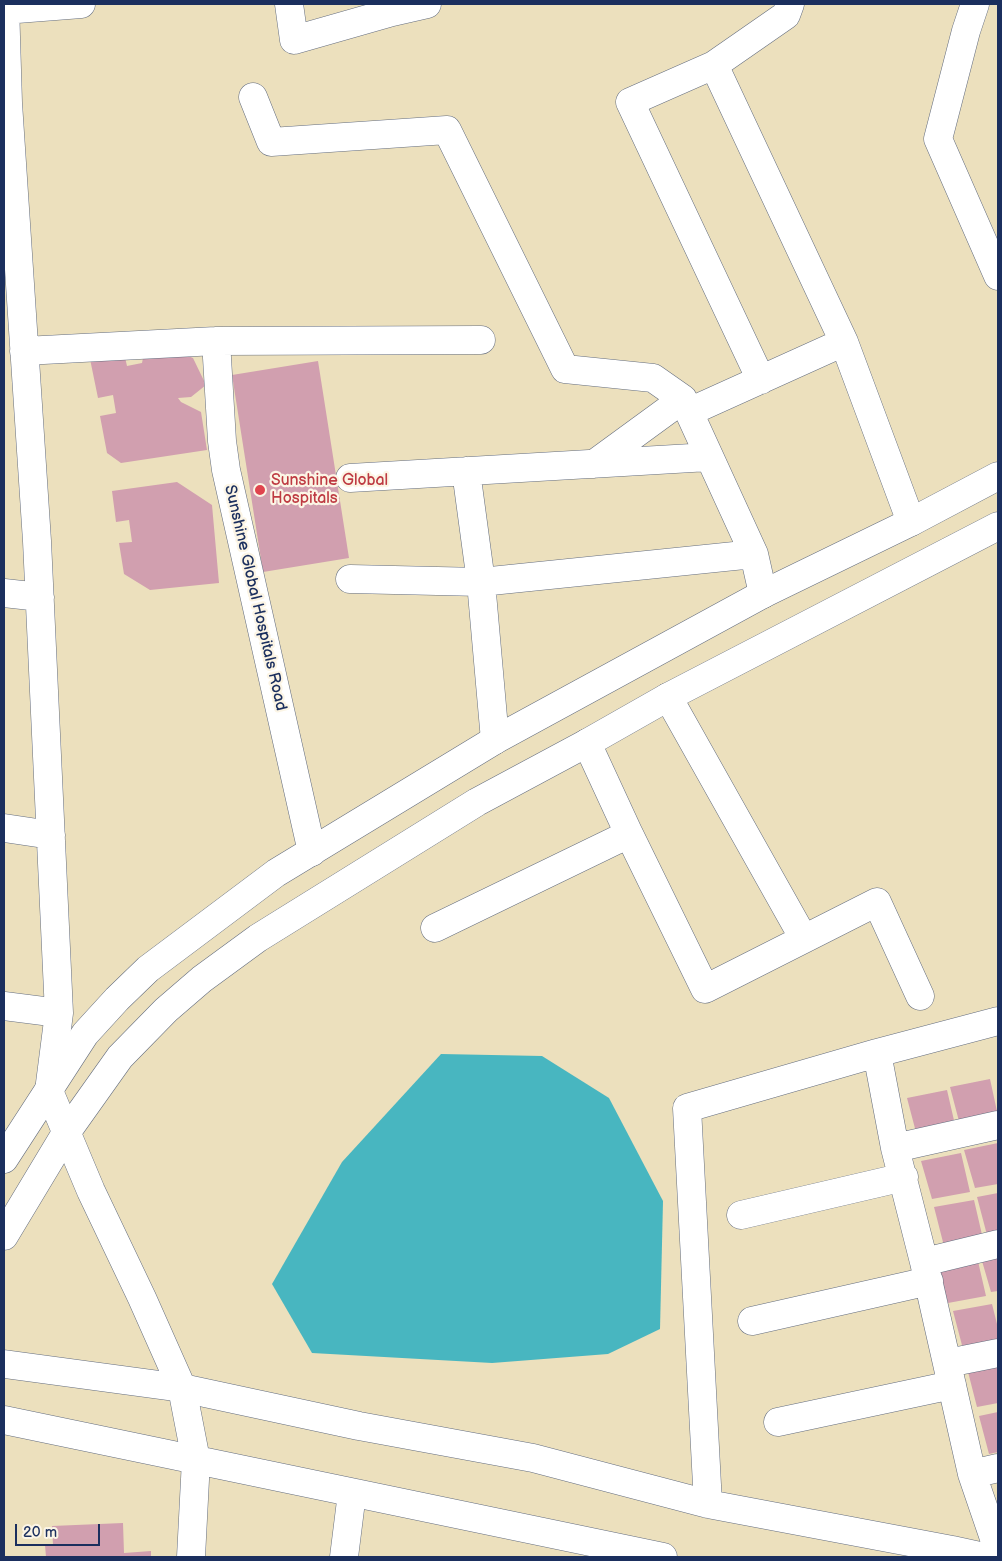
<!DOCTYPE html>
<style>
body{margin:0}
#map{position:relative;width:1002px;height:1561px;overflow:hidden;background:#ece0bd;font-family:"Balsamiq Sans",sans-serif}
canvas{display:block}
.frame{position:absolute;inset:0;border:5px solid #1b2f5e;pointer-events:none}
.scale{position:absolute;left:15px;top:1524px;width:85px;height:22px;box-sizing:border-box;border:2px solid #1b2f5e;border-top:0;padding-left:6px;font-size:15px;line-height:18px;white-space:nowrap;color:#1b2f5e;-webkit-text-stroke:4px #fcf5e5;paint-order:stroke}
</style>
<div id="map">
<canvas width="1002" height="1561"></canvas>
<div class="frame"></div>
<div class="scale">20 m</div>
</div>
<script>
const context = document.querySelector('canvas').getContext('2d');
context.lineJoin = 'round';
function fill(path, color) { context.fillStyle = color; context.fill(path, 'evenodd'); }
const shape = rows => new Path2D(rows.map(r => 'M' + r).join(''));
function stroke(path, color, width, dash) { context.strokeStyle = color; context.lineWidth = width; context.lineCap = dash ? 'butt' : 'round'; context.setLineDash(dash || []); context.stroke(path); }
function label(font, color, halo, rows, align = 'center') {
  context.font = font + ' "Balsamiq Sans",sans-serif'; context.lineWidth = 4.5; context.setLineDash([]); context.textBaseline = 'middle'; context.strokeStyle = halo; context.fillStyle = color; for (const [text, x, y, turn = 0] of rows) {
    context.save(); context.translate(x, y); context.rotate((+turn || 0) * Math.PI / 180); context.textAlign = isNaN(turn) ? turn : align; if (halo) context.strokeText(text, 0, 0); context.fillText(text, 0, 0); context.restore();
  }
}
const water = shape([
 [441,1054,542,1056,609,1098,663,1201,660,1329,608,1354,492,1363,312,1353,272,1284,342,1162]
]);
const building = shape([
 [176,351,193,358,206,385,191,397,178,398,181,402,201,412,207,450,121,463,107,453,100,416,116,413,113,395,98,398,90,359,124,353,127,366,142,363,144,353],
 [318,361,349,558,263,572,232,375],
 [177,482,212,505,219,583,150,590,124,574,119,543,132,542,129,520,116,522,112,491],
 [990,1079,998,1116,960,1125,950,1087],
 [947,1090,956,1129,917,1136,907,1098],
 [998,1143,998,1184,975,1188,964,1150],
 [961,1153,970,1192,932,1199,921,1161],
 [998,1193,998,1233,987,1235,977,1197],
 [974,1200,983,1239,944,1246,934,1207],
 [998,1250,998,1291,991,1292,980,1254],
 [977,1257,986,1296,948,1303,937,1264],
 [992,1304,998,1328,998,1343,963,1349,953,1311],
 [998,1362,998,1403,977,1407,967,1368],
 [998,1412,998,1452,989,1454,979,1416],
 [123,1523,124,1553,151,1551,151,1557,46,1557,45,1545,53,1545,52,1526]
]);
const minor = shape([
 [5,4,8,103,37,541,59,1013,49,1091,91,1191,142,1298,182,1388,196,1460,191,1557],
 [289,4,294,40,392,12,427,4],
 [790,4,786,15,714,65,844,342,911,522],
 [975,4,966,31,938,139,998,276],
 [4,10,81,4],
 [714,65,630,102,761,380],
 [253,97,271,142,447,130,565,369,653,378,683,399,754,554,763,594],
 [216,341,222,441,226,470,312,852],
 [24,351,216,341,481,340],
 [689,412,844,342],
 [594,464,683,399],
 [466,471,481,582,495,740],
 [350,478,709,457],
 [350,579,481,582,754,554],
 [4,593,40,597],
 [668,697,804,939],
 [587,743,629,834,705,989,877,902,920,996],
 [4,828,51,835],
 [435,928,629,834],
 [4,1006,59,1013],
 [877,1053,895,1148,924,1262,972,1474,998,1550],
 [895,1148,998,1125],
 [741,1215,904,1177],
 [924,1262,998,1244],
 [752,1321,929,1281],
 [948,1363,998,1353],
 [4,1364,182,1388,359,1426,533,1458,708,1504,952,1550,984,1557],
 [4,1420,663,1557],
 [778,1422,952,1385],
 [972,1474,998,1468],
 [708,1504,687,1108,877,1053,998,1021],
 [344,1557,352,1493]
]);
const highway = shape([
 [4,1159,85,1034,117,999,148,969,276,873,495,740,763,594,911,522,998,476],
 [4,1236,66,1133,120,1057,166,1010,202,979,258,938,477,802,587,743,668,697,998,526]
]);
const markers = [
 [260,490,6,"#e0444e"]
];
const healthNames = [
 ["Sunshine Global",271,481],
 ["Hospitals",271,499]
];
const streetNames = [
 ["Sunshine Global Hospitals Road",255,598,77]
];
fill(water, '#48b6c0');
fill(building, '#d19faf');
stroke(minor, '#646d7f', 29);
stroke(highway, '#646d7f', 29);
stroke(minor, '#fff', 28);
stroke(highway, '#fff', 28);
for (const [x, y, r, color] of markers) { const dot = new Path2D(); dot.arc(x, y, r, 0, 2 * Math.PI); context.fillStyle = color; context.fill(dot); stroke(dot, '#fcf5e5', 2); }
label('16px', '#be3a42', '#fcf5e5', healthNames, 'left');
label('16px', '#1b2f5e', '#fcf5e5', streetNames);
</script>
